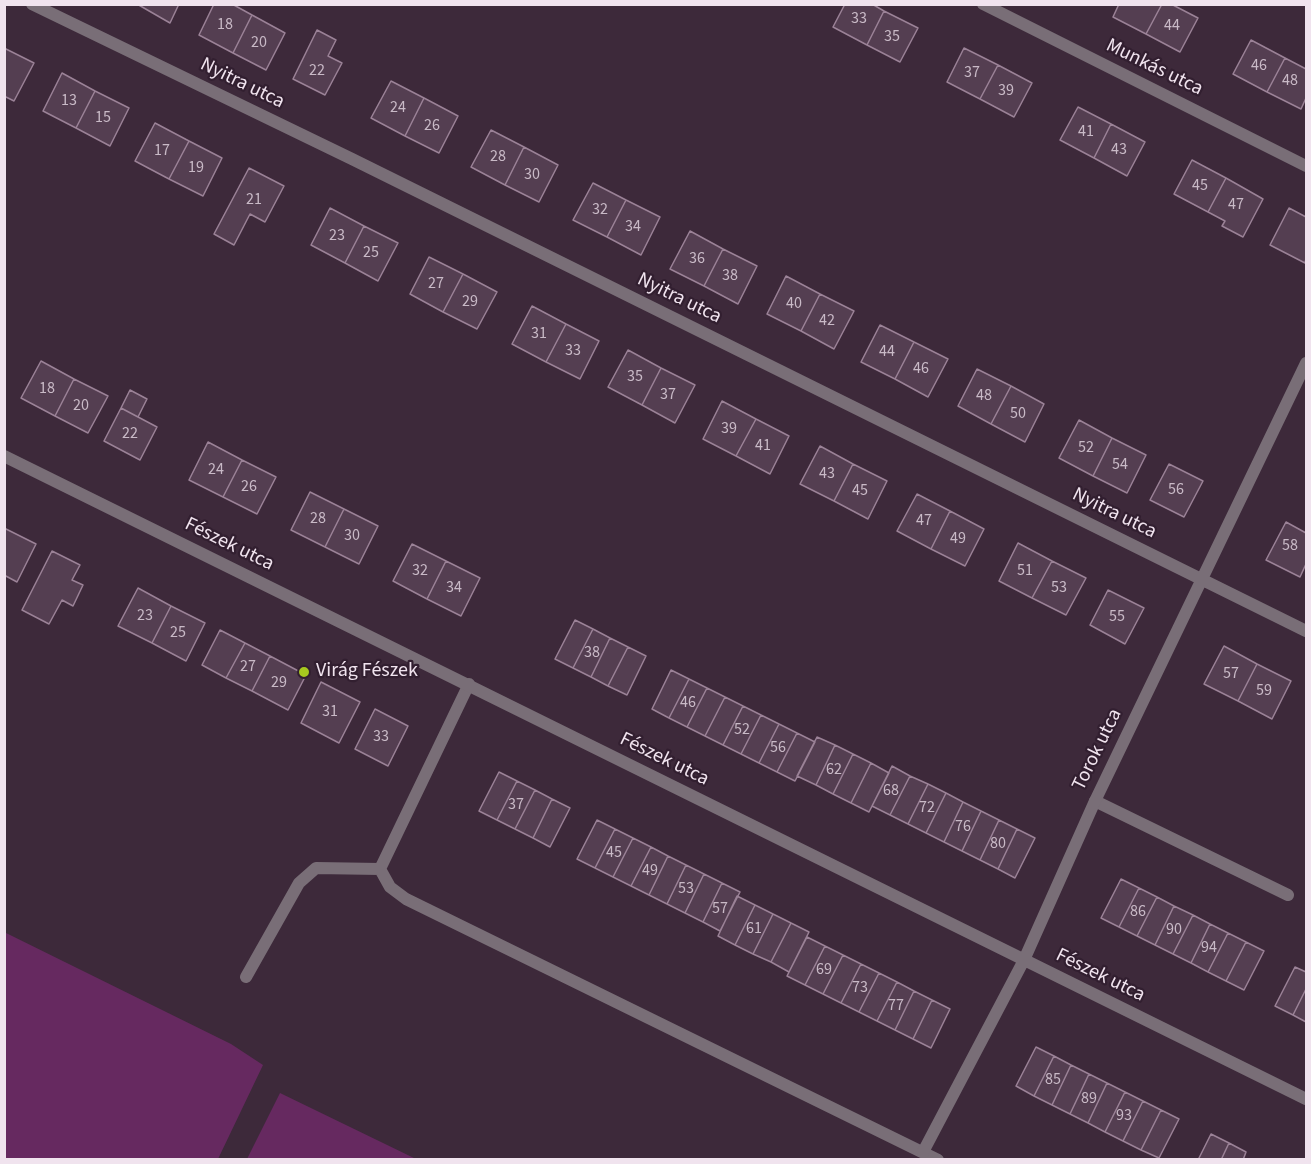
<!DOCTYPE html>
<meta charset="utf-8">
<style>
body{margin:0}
#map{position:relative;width:1311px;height:1164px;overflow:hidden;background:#3d293a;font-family:"Source Sans 3",sans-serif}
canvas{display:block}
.frame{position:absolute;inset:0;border:6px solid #f0e3ee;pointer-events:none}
</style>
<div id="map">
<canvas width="1311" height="1164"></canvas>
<div class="frame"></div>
</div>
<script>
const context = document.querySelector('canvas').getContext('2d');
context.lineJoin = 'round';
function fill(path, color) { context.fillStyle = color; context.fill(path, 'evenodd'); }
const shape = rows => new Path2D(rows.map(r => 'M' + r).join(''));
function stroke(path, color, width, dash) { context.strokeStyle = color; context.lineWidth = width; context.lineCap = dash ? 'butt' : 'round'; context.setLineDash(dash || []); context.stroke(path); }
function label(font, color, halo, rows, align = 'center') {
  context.font = font + ' "Source Sans 3",sans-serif'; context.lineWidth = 4.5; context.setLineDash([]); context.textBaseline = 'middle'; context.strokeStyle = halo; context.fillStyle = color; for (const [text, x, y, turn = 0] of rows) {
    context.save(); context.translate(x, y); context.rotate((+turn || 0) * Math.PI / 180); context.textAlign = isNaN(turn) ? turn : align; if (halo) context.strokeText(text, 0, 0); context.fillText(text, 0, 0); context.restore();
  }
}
const green = shape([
 [4,932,231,1044,263,1065,218,1159,5,1159],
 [280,1093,416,1159,247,1159]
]);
const building = shape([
 [137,4,179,4,170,23,137,4],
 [214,4,232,4,252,15,233,53,199,35,214,4],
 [845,4,872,4,884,11,867,45,833,27,845,4],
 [1119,4,1162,4,1146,34,1113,17,1119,4],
 [1162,4,1171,4,1198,18,1180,52,1146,34,1162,4],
 [884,11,918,28,900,62,867,45,884,11],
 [252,15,285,33,266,70,233,53,252,15],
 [317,30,336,40,328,56,342,63,325,95,293,79,317,30],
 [1251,40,1285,58,1267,92,1233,74,1251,40],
 [4,48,34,63,14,101,4,96,4,48],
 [964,48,998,65,980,99,947,82,964,48],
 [1285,58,1306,69,1306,98,1301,109,1267,92,1285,58],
 [998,65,1032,83,1014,117,980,99,998,65],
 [62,73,95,91,76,128,43,111,62,73],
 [391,81,424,98,405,136,371,118,391,81],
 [95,91,129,108,110,146,76,128,95,91],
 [424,98,458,116,439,153,405,136,424,98],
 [1078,107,1111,124,1094,158,1060,140,1078,107],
 [155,123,189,141,169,179,135,161,155,123],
 [1111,124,1145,142,1127,176,1094,158,1111,124],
 [491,130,524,147,505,185,471,167,491,130],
 [189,141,222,158,203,196,169,179,189,141],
 [524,147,558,165,539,202,505,185,524,147],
 [1192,160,1226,178,1208,212,1174,194,1192,160],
 [249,168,284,186,265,222,250,214,234,245,214,234,249,168],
 [1226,178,1263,199,1243,237,1222,226,1225,221,1208,212,1226,178],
 [593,183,626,200,607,237,573,220,593,183],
 [626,200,660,217,641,255,607,237,626,200],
 [330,208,364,226,345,263,311,245,330,208],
 [1289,208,1306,217,1306,259,1305,263,1270,245,1289,208],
 [364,226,398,243,378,281,345,263,364,226],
 [690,231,723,249,704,286,670,269,690,231],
 [723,249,757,266,738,304,704,286,723,249],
 [429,257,463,274,443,312,410,294,429,257],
 [463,274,497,292,477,329,443,312,463,274],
 [786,276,820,294,801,331,767,314,786,276],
 [820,294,854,311,834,349,801,331,820,294],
 [532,306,566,324,546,362,512,344,532,306],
 [566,324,599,341,580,379,546,362,566,324],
 [880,325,914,342,895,379,861,362,880,325],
 [914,342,948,359,928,397,895,379,914,342],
 [628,350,661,368,642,405,608,387,628,350],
 [41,361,74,379,55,416,21,398,41,361],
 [661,368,695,385,675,423,642,405,661,368],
 [977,369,1011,386,991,424,958,406,977,369],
 [74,379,108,396,88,433,55,416,74,379],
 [1011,386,1044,404,1025,442,991,424,1011,386],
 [130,390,147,399,138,417,121,408,130,390],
 [722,401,756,419,736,456,703,439,722,401],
 [121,408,157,427,140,460,104,441,121,408],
 [756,419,789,436,770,474,736,456,756,419],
 [1079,420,1112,438,1093,476,1059,458,1079,420],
 [1112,438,1146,455,1127,493,1093,476,1112,438],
 [208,442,242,460,223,497,189,480,208,442],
 [820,446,853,464,834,501,800,484,820,446],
 [242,460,276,477,257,514,223,497,242,460],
 [853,464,887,481,868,519,834,501,853,464],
 [1169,464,1203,481,1184,517,1150,500,1169,464],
 [310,492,344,509,325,547,291,530,310,492],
 [917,494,950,511,931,549,897,531,917,494],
 [344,509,378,526,359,564,325,547,344,509],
 [950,511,984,529,965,566,931,549,950,511],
 [1286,522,1306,533,1306,564,1300,577,1266,560,1286,522],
 [4,528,36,544,17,582,4,575,4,528],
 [1018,543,1052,561,1032,598,999,581,1018,543],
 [412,544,446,561,427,599,393,581,412,544],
 [52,551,80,565,72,580,83,585,73,606,62,600,49,624,22,610,52,551],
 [446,561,480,578,461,616,427,599,446,561],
 [1052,561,1086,578,1066,615,1032,598,1052,561],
 [138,588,171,606,152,643,118,626,138,588],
 [1108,590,1144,608,1125,644,1090,625,1108,590],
 [171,606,205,623,186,661,152,643,171,606],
 [575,620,593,629,573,668,555,659,575,620],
 [593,629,610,638,591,677,573,668,593,629],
 [220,630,245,643,226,678,202,665,220,630],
 [610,638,628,647,608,686,591,677,610,638],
 [245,643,270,656,252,691,226,678,245,643],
 [1224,646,1257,664,1238,701,1204,684,1224,646],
 [628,647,646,656,627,695,608,686,628,647],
 [270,656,306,675,288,710,252,691,270,656],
 [1257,664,1291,681,1272,719,1238,701,1257,664],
 [671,670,689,679,669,718,652,709,671,670],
 [689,679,707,688,687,727,669,718,689,679],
 [321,682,360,702,339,743,301,723,321,682],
 [707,688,725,697,705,736,687,727,707,688],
 [725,697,743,706,723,745,705,736,725,697],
 [743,706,761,715,741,754,723,745,743,706],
 [375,709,408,726,388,766,355,749,375,709],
 [761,715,779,724,759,763,741,754,761,715],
 [779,724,797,733,777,772,759,763,779,724],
 [797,733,815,742,795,781,777,772,797,733],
 [817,737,835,745,816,785,797,776,817,737],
 [835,745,853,754,833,794,816,785,835,745],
 [853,754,871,763,851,803,833,794,853,754],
 [871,763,889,773,869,812,851,803,871,763],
 [892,766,910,776,890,815,872,806,892,766],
 [499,772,517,781,497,820,479,811,499,772],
 [910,776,928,784,908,824,890,815,910,776],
 [517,781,535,790,515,829,497,820,517,781],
 [928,784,946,793,926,833,908,824,928,784],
 [535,790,552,799,533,838,515,829,535,790],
 [946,793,963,802,944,842,926,833,946,793],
 [552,799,570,808,550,847,533,838,552,799],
 [963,802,981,811,962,851,944,842,963,802],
 [981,811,999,820,980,860,962,851,981,811],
 [597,820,615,829,595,868,577,859,597,820],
 [999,820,1017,829,998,869,980,860,999,820],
 [615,829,633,838,613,877,595,868,615,829],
 [1017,829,1035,838,1015,878,998,869,1017,829],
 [633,838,651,847,631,886,613,877,633,838],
 [651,847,668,856,649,895,631,886,651,847],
 [668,856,686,865,667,904,649,895,668,856],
 [686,865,704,874,685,913,667,904,686,865],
 [704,874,722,883,703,922,685,913,704,874],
 [1121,879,1139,888,1119,927,1101,918,1121,879],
 [722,883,740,892,720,931,703,922,722,883],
 [1139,888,1157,897,1137,936,1119,927,1139,888],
 [737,896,755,905,735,945,718,936,737,896],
 [1157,897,1174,906,1155,945,1137,936,1157,897],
 [755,905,773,914,753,954,735,945,755,905],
 [1174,906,1193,915,1173,954,1155,945,1174,906],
 [773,914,791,923,771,962,753,954,773,914],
 [1193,915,1210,924,1191,963,1173,954,1193,915],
 [791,923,809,932,789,972,771,962,791,923],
 [1210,924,1228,933,1208,972,1191,963,1210,924],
 [1228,933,1246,942,1226,981,1208,972,1228,933],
 [807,937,825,946,805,985,787,976,807,937],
 [1246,942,1264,951,1244,990,1226,981,1246,942],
 [825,946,843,955,823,994,805,985,825,946],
 [843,955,861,964,841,1003,823,994,843,955],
 [861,964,879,973,859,1012,841,1003,861,964],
 [1295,967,1306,972,1306,989,1293,1015,1275,1006,1295,967],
 [879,973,897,982,877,1021,859,1012,879,973],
 [897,982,914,991,895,1030,877,1021,897,982],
 [1306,989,1306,1022,1293,1015,1306,989],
 [914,991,932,1000,913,1039,895,1030,914,991],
 [932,1000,950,1009,931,1048,913,1039,932,1000],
 [1036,1047,1054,1056,1034,1096,1016,1086,1036,1047],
 [1054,1056,1071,1065,1052,1105,1034,1096,1054,1056],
 [1071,1065,1089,1074,1070,1114,1052,1105,1071,1065],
 [1089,1074,1107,1083,1088,1123,1070,1114,1089,1074],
 [1107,1083,1125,1092,1105,1132,1088,1123,1107,1083],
 [1125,1092,1143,1101,1123,1141,1105,1132,1125,1092],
 [1143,1101,1161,1110,1141,1150,1123,1141,1143,1101],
 [1161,1110,1179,1119,1159,1158,1141,1150,1161,1110],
 [1211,1134,1229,1143,1221,1160,1198,1160,1211,1134],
 [1229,1143,1246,1152,1243,1160,1221,1160,1229,1143]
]);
const service = shape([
 [469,684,380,869,390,887,406,899,938,1160],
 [1095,801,1288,895],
 [246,977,299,883,316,868,380,869]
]);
const minor = shape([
 [32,4,352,159,1306,631],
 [983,4,1306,166],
 [4,456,1306,1099],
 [923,1152,1024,960,1095,801,1306,363]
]);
const markers = [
 [304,672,6,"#a7c81f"]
];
const numberNames = [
 ["33",859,19],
 ["18",225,25],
 ["44",1172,26],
 ["35",892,37],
 ["20",259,43],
 ["46",1259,66],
 ["22",317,71],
 ["37",972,73],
 ["48",1290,81],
 ["39",1006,91],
 ["13",69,101],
 ["24",398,108],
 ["15",103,118],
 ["26",432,126],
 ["41",1086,132],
 ["43",1119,150],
 ["17",162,151],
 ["28",498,157],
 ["19",196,168],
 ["30",532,175],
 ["45",1200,186],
 ["21",254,200],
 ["47",1236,205],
 ["32",600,210],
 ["34",633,227],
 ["23",337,236],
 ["25",371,253],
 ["36",697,259],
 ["38",730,276],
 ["27",436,284],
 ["29",470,302],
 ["40",794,304],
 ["42",827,321],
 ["31",539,334],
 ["33",573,351],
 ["44",887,352],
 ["46",921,369],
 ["35",635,377],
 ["18",47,389],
 ["37",668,395],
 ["48",984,396],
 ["20",81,406],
 ["50",1018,414],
 ["39",729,429],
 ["22",130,434],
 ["41",763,446],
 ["52",1086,448],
 ["54",1120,465],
 ["24",216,470],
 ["43",827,474],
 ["26",249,487],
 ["56",1176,490],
 ["45",860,491],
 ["28",318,519],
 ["47",924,521],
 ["30",352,536],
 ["49",958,539],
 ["58",1290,546],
 ["32",420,571],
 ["51",1025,571],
 ["34",454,588],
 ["53",1059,588],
 ["23",145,616],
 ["55",1117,617],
 ["25",178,633],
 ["38",592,653],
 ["27",248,667],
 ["57",1231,674],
 ["29",279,683],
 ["59",1264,691],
 ["46",688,703],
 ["31",330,712],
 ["52",742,730],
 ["33",381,737],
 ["56",778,748],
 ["62",834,770],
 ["68",891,791],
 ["37",516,805],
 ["72",927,808],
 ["76",963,827],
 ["80",998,844],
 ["45",614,853],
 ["49",650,871],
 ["53",686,889],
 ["57",720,909],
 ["86",1138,912],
 ["61",754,929],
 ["90",1174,930],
 ["94",1209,948],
 ["69",824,970],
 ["73",860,988],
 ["77",896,1006],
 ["85",1053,1080],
 ["89",1089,1099],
 ["93",1124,1116]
];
const streetNames = [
 ["Munkás utca",1154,68,26],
 ["Nyitra utca",242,84,26],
 ["Nyitra utca",679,299,26],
 ["Nyitra utca",1114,514,26],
 ["Fészek utca",229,545,26],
 ["Torok utca",1098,750,-64],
 ["Fészek utca",664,760,26],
 ["Fészek utca",1100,976,26]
];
const poiNames = [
 ["Virág Fészek",316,672]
];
fill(green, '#662960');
fill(building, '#543e51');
stroke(building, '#9b8297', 1.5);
stroke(service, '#796e77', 12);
stroke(minor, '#796e77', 12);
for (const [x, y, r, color] of markers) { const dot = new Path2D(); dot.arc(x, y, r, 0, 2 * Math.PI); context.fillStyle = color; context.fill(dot); stroke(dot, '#321f30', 2); }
label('16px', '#c9bac7', null, numberNames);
label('20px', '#f0e3ee', '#321f30', streetNames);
label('20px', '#f0e3ee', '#321f30', poiNames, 'left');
</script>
